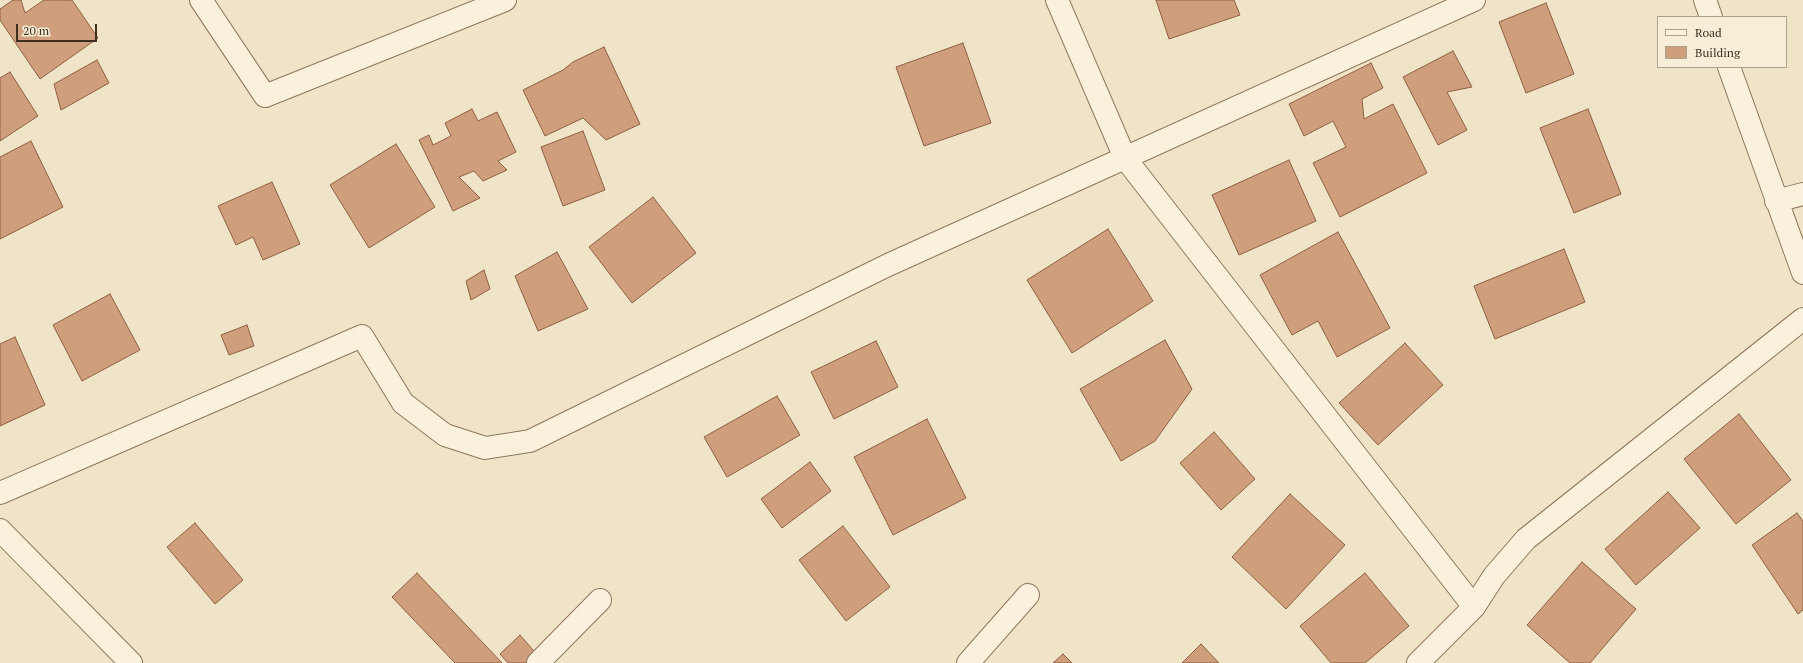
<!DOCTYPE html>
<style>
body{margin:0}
#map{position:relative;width:1803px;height:663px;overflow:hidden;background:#f0e4c8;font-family:"PT Serif",serif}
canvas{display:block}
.legend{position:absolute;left:1657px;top:16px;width:130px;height:52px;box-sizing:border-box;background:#f7eed8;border:1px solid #ada18e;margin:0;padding:5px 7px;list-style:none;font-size:12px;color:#3d2e20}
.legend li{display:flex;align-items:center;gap:8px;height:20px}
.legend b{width:20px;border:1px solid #ada18e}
.scale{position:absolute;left:16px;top:24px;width:81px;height:18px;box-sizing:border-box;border:2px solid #3d2e20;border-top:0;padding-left:5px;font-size:12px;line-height:14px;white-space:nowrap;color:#3d2e20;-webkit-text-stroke:3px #f7eed8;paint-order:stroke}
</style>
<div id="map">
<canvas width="1803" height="663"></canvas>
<ul class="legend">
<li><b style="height:5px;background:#faf1dc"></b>Road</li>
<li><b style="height:11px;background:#cf9f7d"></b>Building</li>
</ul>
<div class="scale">20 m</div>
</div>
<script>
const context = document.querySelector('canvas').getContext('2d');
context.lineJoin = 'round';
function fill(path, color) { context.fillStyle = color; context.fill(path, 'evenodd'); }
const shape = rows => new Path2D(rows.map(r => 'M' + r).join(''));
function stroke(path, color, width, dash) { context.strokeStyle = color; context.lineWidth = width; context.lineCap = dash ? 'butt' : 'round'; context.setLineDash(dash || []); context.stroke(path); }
const building = shape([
 [13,0,21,0,25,13,44,0,72,0,98,38,40,79,0,20,0,9,13,0],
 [1156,0,1234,0,1240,15,1169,39,1156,0],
 [1546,3,1574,74,1526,93,1499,22,1546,3],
 [963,43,991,123,924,146,896,67,963,43],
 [604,47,640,124,606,140,583,118,545,136,523,90,563,70,573,62,604,47],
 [1453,51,1472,87,1447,92,1467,130,1438,145,1403,77,1453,51],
 [97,60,109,83,61,110,54,84,97,60],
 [1371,63,1383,88,1362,99,1364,119,1393,104,1427,173,1340,217,1313,163,1346,147,1333,121,1304,136,1289,104,1371,63],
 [10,72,38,116,0,141,0,78,10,72],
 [472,109,478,121,497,112,516,152,498,161,507,170,483,181,474,171,459,177,480,198,453,211,419,140,429,135,433,145,451,136,445,123,472,109],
 [1588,109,1621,194,1574,213,1540,128,1588,109],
 [583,131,605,190,563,206,541,147,583,131],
 [31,141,63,207,0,239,0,157,31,141],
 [396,144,435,207,369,248,330,185,396,144],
 [1289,160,1316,221,1239,255,1212,195,1289,160],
 [272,182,300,244,263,260,253,237,236,245,218,206,272,182],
 [653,197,696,253,632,303,589,247,653,197],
 [1108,229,1153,301,1072,353,1027,280,1108,229],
 [1338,232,1390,328,1337,357,1318,321,1292,335,1260,275,1338,232],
 [1564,249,1585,302,1495,339,1474,286,1564,249],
 [557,252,588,309,538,331,515,276,557,252],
 [484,270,490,289,471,300,466,281,484,270],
 [110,294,140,350,82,381,53,325,110,294],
 [247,325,254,346,229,355,221,335,247,325],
 [15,337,45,405,0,426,0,344,15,337],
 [1165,340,1192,389,1155,441,1121,461,1080,389,1165,340],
 [876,341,898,387,834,419,811,372,876,341],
 [1405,343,1443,385,1378,445,1339,403,1405,343],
 [777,396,800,435,727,477,704,437,777,396],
 [1739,414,1791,480,1736,524,1684,459,1739,414],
 [927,419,966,498,893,535,854,457,927,419],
 [1214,432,1255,479,1221,510,1180,463,1214,432],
 [810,462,831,491,782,528,761,499,810,462],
 [1668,492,1700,528,1636,585,1605,549,1668,492],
 [1290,494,1345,545,1286,609,1232,557,1290,494],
 [1797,513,1803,521,1803,610,1798,614,1752,545,1797,513],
 [195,523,243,580,215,604,167,547,195,523],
 [843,526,890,587,846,621,799,560,843,526],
 [1582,562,1636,609,1590,663,1570,663,1527,625,1582,562],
 [417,573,502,663,455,663,392,597,417,573],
 [1365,573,1409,626,1365,663,1331,663,1300,626,1365,573],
 [520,635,540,658,535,663,508,663,500,654,520,635],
 [1201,644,1219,663,1182,663,1201,644],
 [1063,654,1072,663,1053,663,1063,654]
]);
const street = shape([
 [201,0,265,96,505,0],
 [1057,0,1125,158,1474,607],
 [1705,0,1711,17],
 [1729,67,1803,273],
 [1776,201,1803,194],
 [0,493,362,336,403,403,445,435,485,448,530,441,888,265,1474,0],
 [0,530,131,663],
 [538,663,600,600],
 [968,663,1028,595],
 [1418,663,1474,607,1494,576,1526,539,1803,319]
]);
fill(building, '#cf9f7d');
stroke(building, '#8d5f41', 1);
stroke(street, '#8d765c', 24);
stroke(street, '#faf1dc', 22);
</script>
